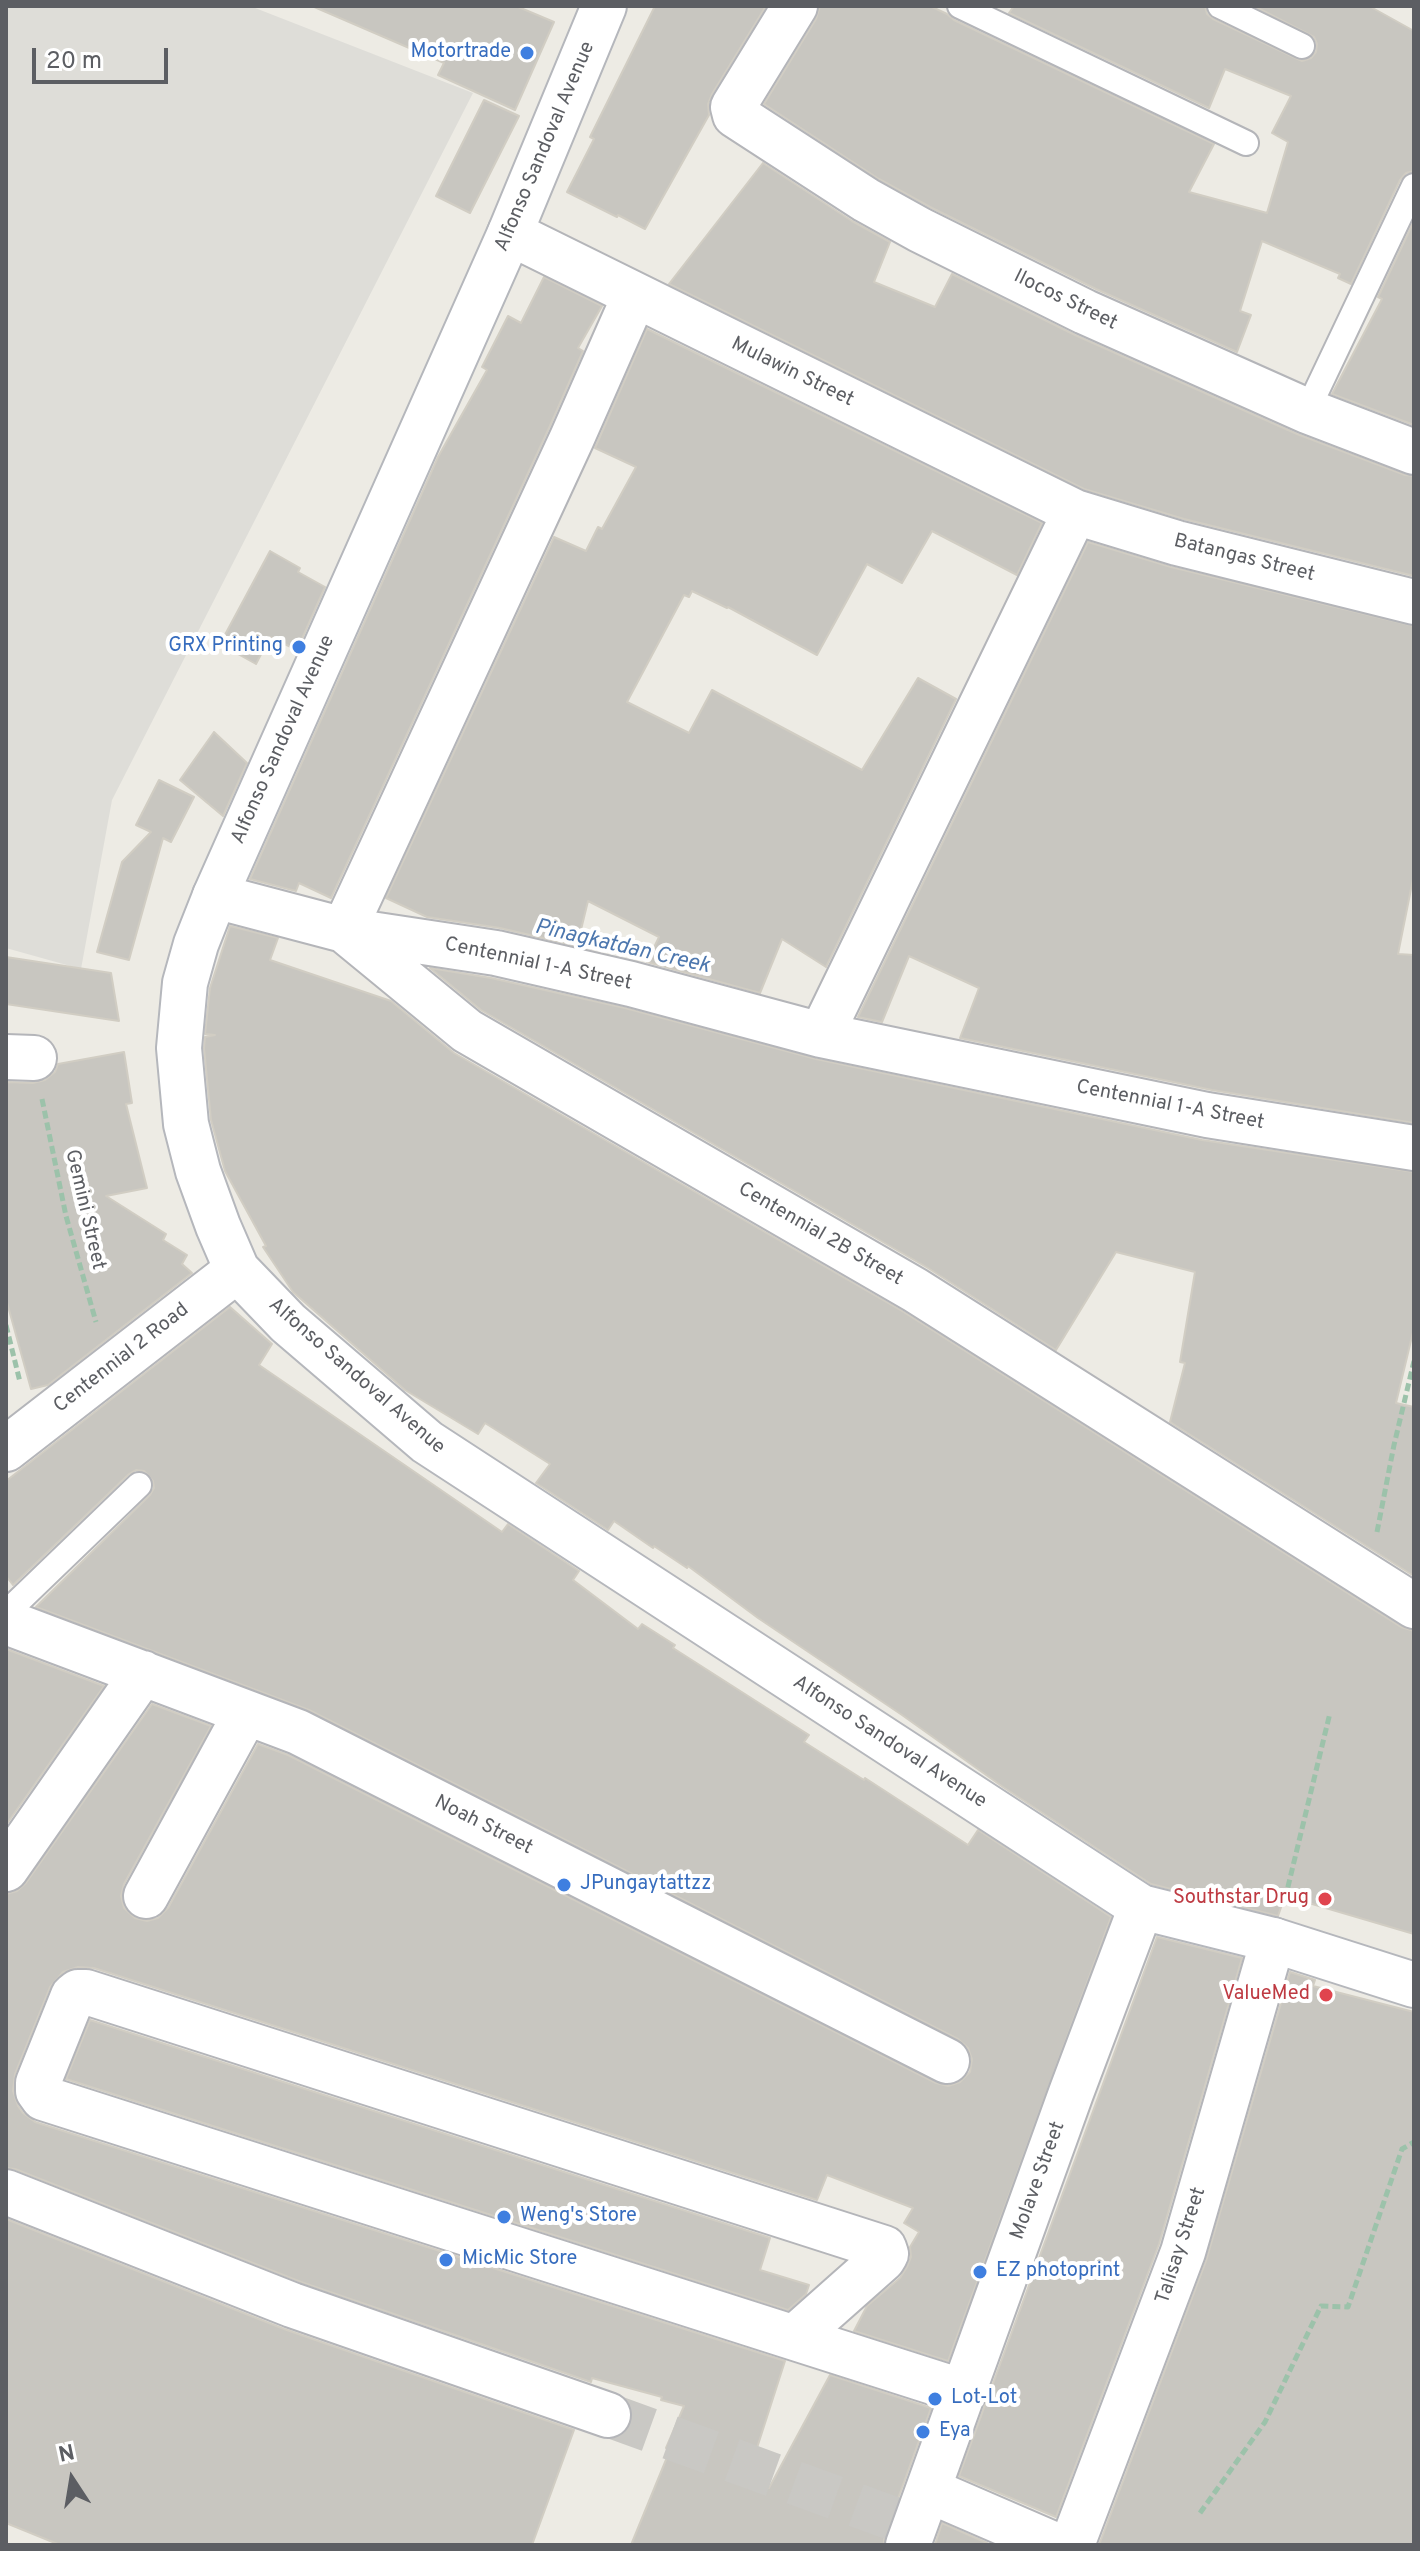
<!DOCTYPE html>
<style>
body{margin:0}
#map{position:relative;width:1420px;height:2551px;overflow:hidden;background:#edebe4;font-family:Overpass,sans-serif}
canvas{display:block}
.frame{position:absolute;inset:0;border:8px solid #5c5e63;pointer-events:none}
.north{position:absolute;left:32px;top:2439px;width:80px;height:80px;-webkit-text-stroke:6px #fff;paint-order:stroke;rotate:348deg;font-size:22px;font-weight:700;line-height:32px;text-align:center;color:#5c5e63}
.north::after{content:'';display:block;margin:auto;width:28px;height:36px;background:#5c5e63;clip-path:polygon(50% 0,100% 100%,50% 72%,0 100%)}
.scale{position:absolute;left:32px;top:48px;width:136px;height:36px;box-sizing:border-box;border:4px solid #5c5e63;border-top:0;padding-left:10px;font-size:24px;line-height:28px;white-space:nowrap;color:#5c5e63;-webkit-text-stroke:6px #fff;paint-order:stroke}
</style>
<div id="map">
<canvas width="1420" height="2551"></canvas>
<div class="frame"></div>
<div class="north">N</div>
<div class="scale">20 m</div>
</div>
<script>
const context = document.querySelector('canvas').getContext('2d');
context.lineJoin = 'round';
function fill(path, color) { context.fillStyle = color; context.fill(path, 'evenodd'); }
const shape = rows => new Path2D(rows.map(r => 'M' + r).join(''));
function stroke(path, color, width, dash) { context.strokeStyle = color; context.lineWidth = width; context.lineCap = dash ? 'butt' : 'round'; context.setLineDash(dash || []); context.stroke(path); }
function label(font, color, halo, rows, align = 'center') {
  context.font = font + ' Overpass,sans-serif'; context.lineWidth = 8; context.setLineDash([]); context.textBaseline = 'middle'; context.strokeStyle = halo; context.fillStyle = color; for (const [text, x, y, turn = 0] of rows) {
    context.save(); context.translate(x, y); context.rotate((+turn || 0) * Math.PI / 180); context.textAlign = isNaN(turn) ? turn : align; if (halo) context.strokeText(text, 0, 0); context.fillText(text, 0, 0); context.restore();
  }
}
const industrial = shape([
 [6,6,250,6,473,93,112,800,81,969,6,948]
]);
const building = shape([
 [312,6,516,6,554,22,515,110,438,75,444,63,312,6],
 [655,6,766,6,712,94,708,104,709,115,645,229,618,215,617,217,567,192,594,139,590,137,655,6],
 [820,6,930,6,947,14,954,20,1214,144,1189,192,1267,213,1288,142,1272,133,1291,96,1225,69,1209,108,1009,13,1014,6,1205,6,1207,14,1213,19,1302,61,1311,58,1316,52,1317,44,1314,37,1254,6,1369,6,1414,31,1414,171,1406,173,1400,180,1351,284,1338,278,1340,274,1262,241,1240,311,1251,315,1237,352,1096,289,932,208,879,179,764,104,816,19,820,6],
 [484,100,519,116,470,213,436,196,484,100],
 [763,163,852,221,890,242,874,282,935,307,952,274,1075,335,1297,434,1405,475,1414,476,1414,576,1184,519,1084,489,669,284,763,163],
 [1414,221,1414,425,1332,394,1382,299,1378,297,1414,221],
 [544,277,602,306,578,348,583,351,549,428,331,898,299,883,296,891,250,879,438,457,487,370,482,367,508,316,521,323,544,277],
 [647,329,1042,523,1017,575,932,531,902,583,867,564,817,655,728,607,727,608,692,591,689,597,684,595,627,702,689,733,712,690,862,770,918,678,956,699,826,967,782,939,760,993,647,962,659,937,588,901,577,946,500,928,427,917,386,898,554,537,586,551,598,527,602,529,636,467,595,448,647,329],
 [1088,542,1171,567,1414,626,1414,874,1398,954,1414,955,1414,1123,1212,1090,960,1038,979,988,909,956,882,1022,858,1017,1088,542],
 [270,551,300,568,298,572,325,587,297,650,270,637,256,664,220,644,270,551],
 [214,732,247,763,223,816,180,780,214,732],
 [159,780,194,797,171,842,163,838,129,960,97,952,122,862,151,832,136,825,159,780],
 [230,926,278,938,270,960,391,1001,454,1053,902,1311,1401,1627,1414,1631,1414,1934,1285,1896,1278,1916,1151,1884,1003,1787,902,1715,758,1618,688,1566,687,1568,654,1546,653,1548,614,1521,608,1530,536,1483,550,1464,485,1423,478,1434,405,1390,293,1292,263,1247,266,1246,225,1171,211,1120,204,1048,205,1037,215,1035,205,1034,210,988,230,926],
 [6,957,111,973,119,1021,6,1004,6,957],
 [430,968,491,978,625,1008,816,1059,1202,1140,1414,1172,1414,1328,1396,1403,1414,1407,1414,1576,1170,1422,1185,1363,1180,1362,1195,1272,1116,1252,1056,1350,928,1268,481,1010,430,968],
 [124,1052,132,1103,126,1104,147,1188,106,1196,166,1234,163,1240,187,1255,182,1264,192,1273,48,1385,31,1389,6,1299,6,1082,33,1083,45,1080,55,1072,58,1064,124,1052],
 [230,1307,272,1344,259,1365,502,1532,508,1524,579,1571,573,1580,638,1629,642,1624,675,1645,673,1648,809,1735,804,1742,864,1780,865,1778,968,1845,978,1830,1111,1917,948,2361,854,2331,867,2306,900,2278,907,2267,911,2257,910,2247,919,2232,904,2223,913,2208,827,2175,817,2200,94,1968,78,1967,63,1972,50,1987,15,2074,13,2091,18,2106,23,2113,35,2122,785,2361,747,2479,769,2488,830,2375,931,2408,884,2537,884,2545,631,2545,670,2450,666,2448,684,2406,661,2400,662,2397,592,2378,591,2382,301,2282,15,2169,6,2168,6,1894,17,1891,26,1883,152,1704,211,1726,124,1884,121,1896,124,1908,135,1918,147,1921,158,1918,168,1908,258,1744,288,1755,936,2083,948,2086,960,2082,970,2072,972,2059,968,2048,958,2039,309,1710,36,1607,150,1495,154,1488,153,1481,144,1471,136,1470,129,1474,13,1585,6,1576,6,1481,230,1307],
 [6,1649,104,1686,6,1825,6,1649],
 [1157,1937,1242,1958,1159,2244,1056,2517,959,2476,1157,1937],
 [1290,1972,1315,1980,1313,1986,1414,2012,1414,2545,1099,2545,1206,2261,1290,1972],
 [90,2020,770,2238,760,2270,809,2285,806,2294,788,2310,66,2079,90,2020],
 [6,2219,284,2329,574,2430,532,2545,60,2545,6,2523,6,2219],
 [942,2523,987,2543,986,2545,935,2545,942,2523]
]);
const minorTunnel = shape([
 [608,2415,900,2521]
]);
const path = shape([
 [42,1099,66,1216,96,1322],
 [6,1325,20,1382],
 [1377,1532,1394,1445,1414,1361],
 [1285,1899,1330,1713],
 [1200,2513,1265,2422,1321,2306,1348,2307,1402,2149,1414,2142]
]);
const service = shape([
 [960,6,1246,143],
 [1220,6,1302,46],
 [1307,411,1414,186],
 [6,1613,139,1485]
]);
const minor = shape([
 [795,6,733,107,735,115,866,200,920,230,1085,312,1307,411,1414,452],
 [510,233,1075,512,1177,543,1414,602],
 [635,295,572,438,344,930,496,953,631,984,821,1035,1207,1115,1414,1148],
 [215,896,344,930,467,1031,915,1290,1414,1606],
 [821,1035,1075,512],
 [6,1057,34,1058],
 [6,1449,237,1270],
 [6,1622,298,1732,947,2061],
 [6,1869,143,1673],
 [146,1896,246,1713],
 [6,2192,292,2305,608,2415],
 [795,2337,883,2259,886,2254,884,2248,86,1992,78,1992,73,1996,38,2083,38,2091,43,2098,964,2392],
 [928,2490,1055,2545],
 [908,2545,1071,2093,1141,1907],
 [1072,2545,1183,2252,1273,1940]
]);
const secondary = shape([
 [604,6,510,233,215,896,196,944,185,983,179,1048,186,1124,198,1171,218,1226,237,1270,288,1323,427,1442,1141,1907,1273,1940,1414,1985]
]);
const markers = [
 [527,53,8,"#3f7fe0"],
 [299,647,8,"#3f7fe0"],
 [564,1885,8,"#3f7fe0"],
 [1325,1899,8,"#e0444e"],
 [1326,1995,8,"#e0444e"],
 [504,2217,8,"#3f7fe0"],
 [446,2260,8,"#3f7fe0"],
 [980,2272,8,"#3f7fe0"],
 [935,2399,8,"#3f7fe0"],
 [923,2432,8,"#3f7fe0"]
];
const shopNames = [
 ["Motortrade",511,53,"right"],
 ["GRX Printing",283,647,"right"],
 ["JPungaytattzz",580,1885],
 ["Weng's Store",520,2217],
 ["MicMic Store",462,2260],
 ["EZ photoprint",996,2272],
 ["Lot-Lot",951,2399],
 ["Eya",939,2432]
];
const streetNames = [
 ["Alfonso Sandoval Avenue",546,147,-67],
 ["Ilocos Street",1065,301,26],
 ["Mulawin Street",792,373,26],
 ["Batangas Street",1244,559,14],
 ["Alfonso Sandoval Avenue",284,740,-66],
 ["Centennial 1-A Street",538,965,12],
 ["Centennial 1-A Street",1170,1106,11],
 ["Gemini Street",84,1210,77],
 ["Centennial 2B Street",820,1235,30],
 ["Centennial 2 Road",122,1359,-38],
 ["Alfonso Sandoval Avenue",356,1377,41],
 ["Alfonso Sandoval Avenue",889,1743,33],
 ["Noah Street",483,1826,27],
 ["Molave Street",1039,2181,-70],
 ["Talisay Street",1182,2246,-72]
];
const healthNames = [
 ["Southstar Drug",1309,1899],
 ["ValueMed",1310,1995]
];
const waterNames = [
 ["Pinagkatdan Creek",622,948,13]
];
fill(industrial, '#deddd8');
fill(building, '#c8c6c0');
stroke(building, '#d1cdc3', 2);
stroke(minorTunnel, '#c9c8c4', 44, [44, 22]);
stroke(service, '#b4b5b9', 28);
stroke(minor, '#b4b5b9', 48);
stroke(secondary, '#b5b7bc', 48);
stroke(path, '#9cc2aa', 5, [8, 4]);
stroke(service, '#fff', 24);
stroke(minor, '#fff', 44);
stroke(secondary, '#fff', 44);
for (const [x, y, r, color] of markers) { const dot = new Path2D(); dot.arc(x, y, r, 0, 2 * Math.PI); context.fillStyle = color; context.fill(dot); stroke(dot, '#fff', 3); }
label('20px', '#366cbe', '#fff', shopNames, 'left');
label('20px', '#5c5e63', '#fff', streetNames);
label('20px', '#be3a42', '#fff', healthNames, 'right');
label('italic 22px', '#4d77ae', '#fff', waterNames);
</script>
